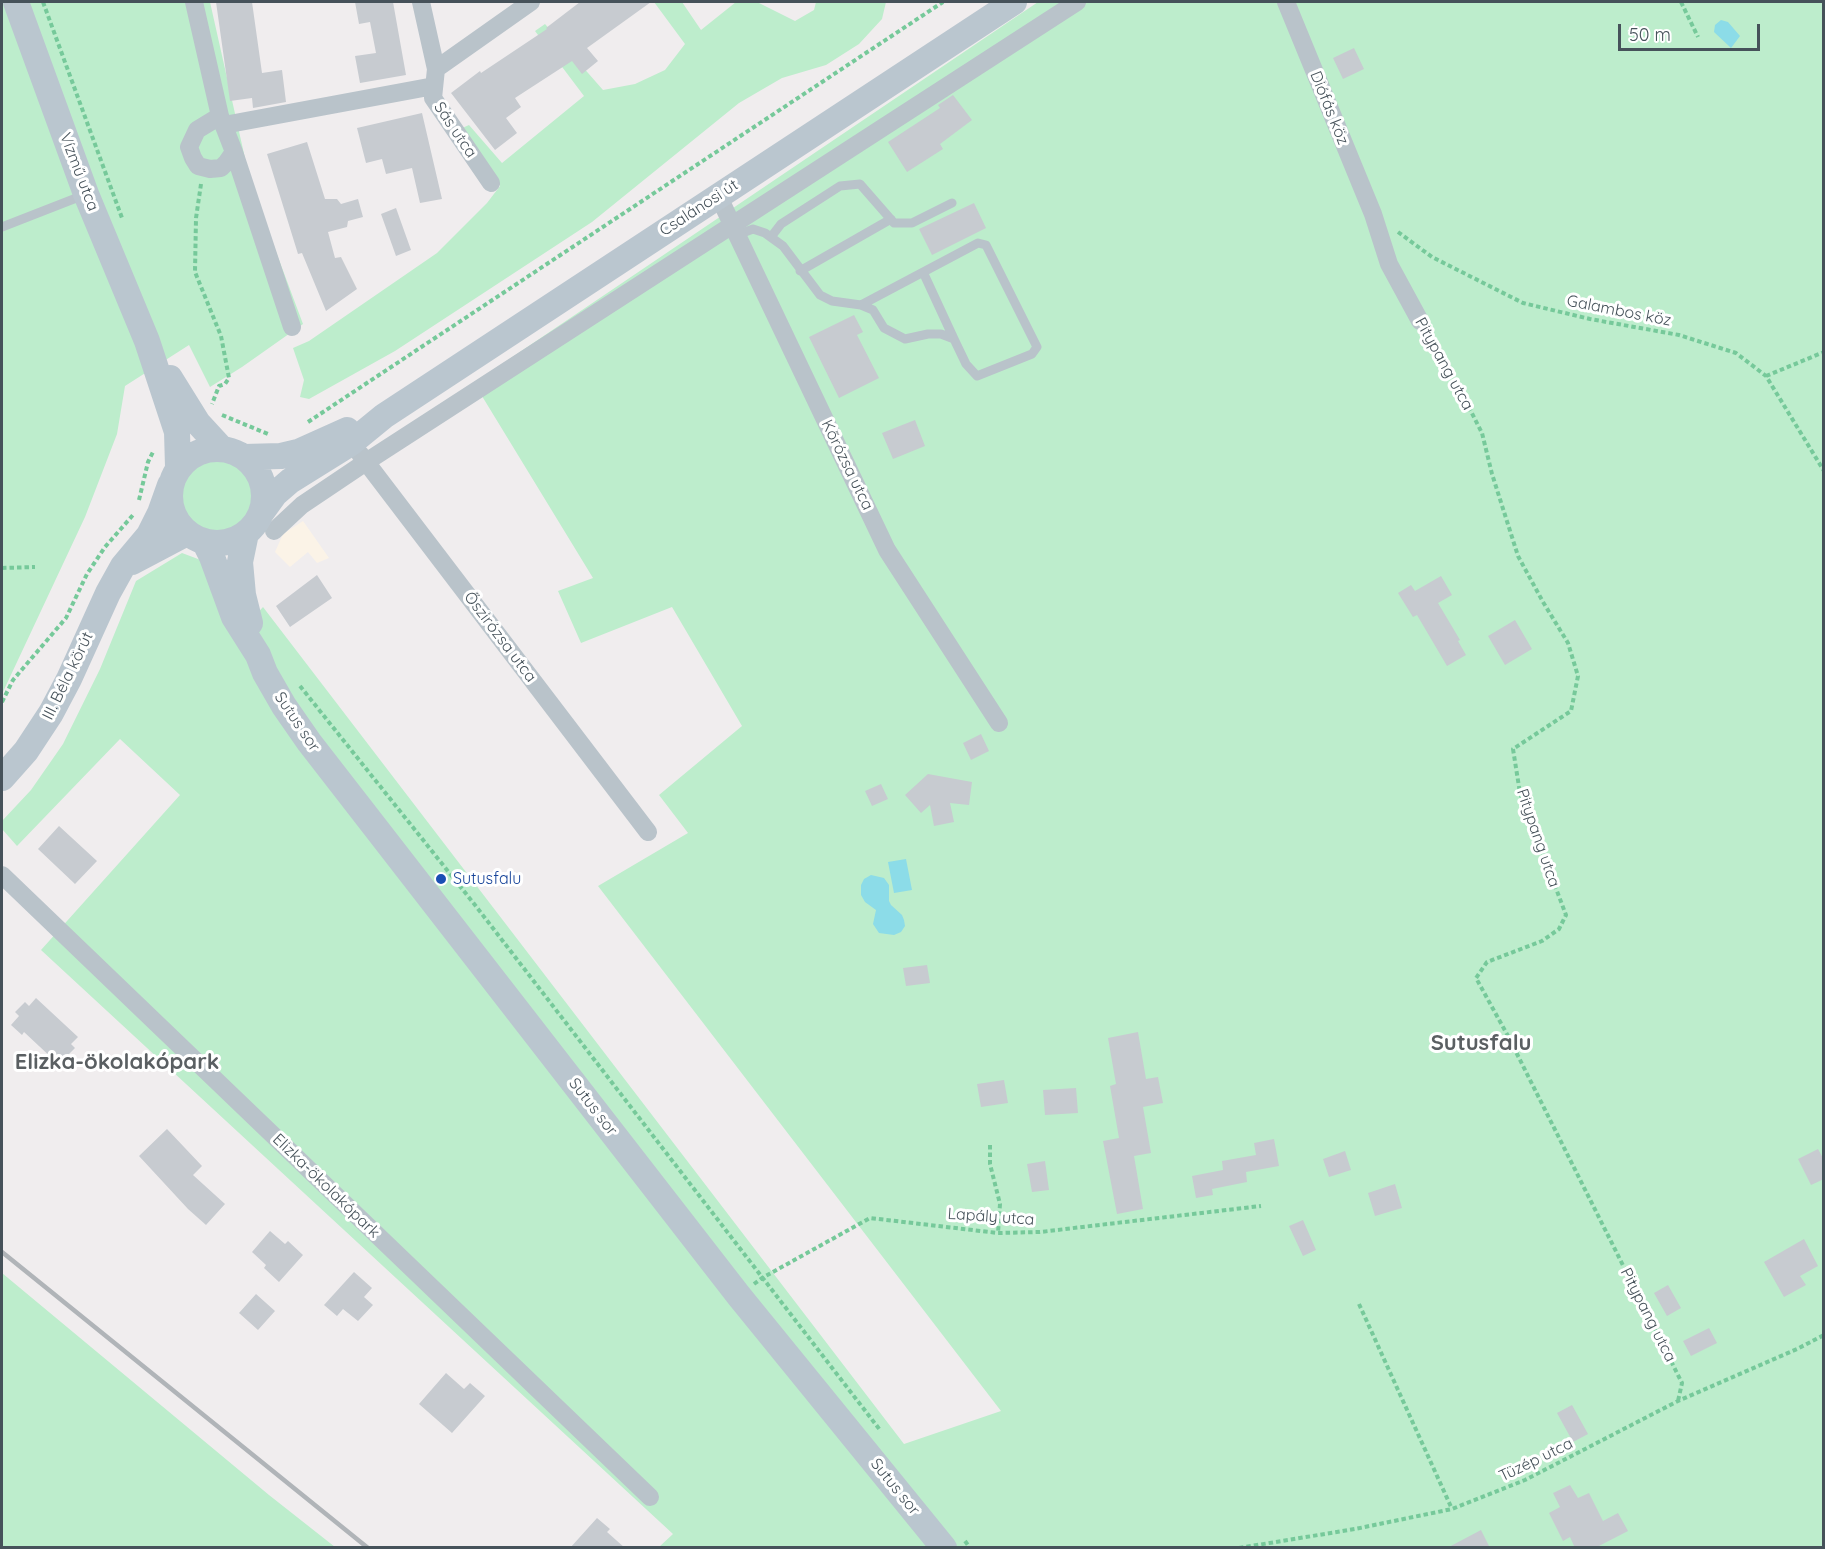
<!DOCTYPE html>
<meta charset="utf-8">
<style>
body{margin:0}
#map{position:relative;width:1825px;height:1549px;overflow:hidden;background:#f0edee;font-family:Quicksand,sans-serif}
canvas{display:block}
.frame{position:absolute;inset:0;border:3px solid #46525a;pointer-events:none}
.scale{position:absolute;left:1618px;top:24px;width:142px;height:27px;box-sizing:border-box;border:3px solid #46525a;border-top:0;padding-left:8px;font-size:18px;line-height:21px;white-space:nowrap;color:#46525a;-webkit-text-stroke:4px #fff;paint-order:stroke}
</style>
<div id="map">
<canvas width="1825" height="1549"></canvas>
<div class="frame"></div>
<div class="scale">50 m</div>
</div>
<script>
const context = document.querySelector('canvas').getContext('2d');
context.lineJoin = 'round';
function fill(path, color) { context.fillStyle = color; context.fill(path, 'evenodd'); }
const shape = rows => new Path2D(rows.map(r => 'M' + r).join(''));
function stroke(path, color, width, dash) { context.strokeStyle = color; context.lineWidth = width; context.lineCap = dash ? 'butt' : 'round'; context.setLineDash(dash || []); context.stroke(path); }
function label(font, color, halo, rows, align = 'center') {
  context.font = font + ' Quicksand,sans-serif'; context.lineWidth = 6; context.setLineDash([]); context.textBaseline = 'middle'; context.strokeStyle = halo; context.fillStyle = color; for (const [text, x, y, turn = 0] of rows) {
    context.save(); context.translate(x, y); context.rotate((+turn || 0) * Math.PI / 180); context.textAlign = isNaN(turn) ? turn : align; if (halo) context.strokeText(text, 0, 0); context.fillText(text, 0, 0); context.restore();
  }
}
const commercial = shape([
 [303,521,329,558,317,563,308,552,290,567,275,552,283,534]
]);
const green = shape([
 [2,2,210,2,251,185,303,324,242,367,210,387,189,345,125,386,117,434,85,517,2,694],
 [654,2,682,2,701,30,736,2,757,2,795,21,814,10,816,2,886,2,882,19,859,44,826,65,782,78,739,103,592,222,395,351,309,399,300,397,304,380,293,348,309,341,437,253,487,203,500,186,460,129,469,125,502,163,584,96,535,31,545,24,603,90,635,84,665,70,685,44],
 [1038,2,1823,2,1823,1547,659,1547,673,1534,41,950,180,795,120,739,17,846,2,829,2,821,31,790,63,744,100,669,136,581,182,553,206,562,242,630,263,607,904,1444,1001,1411,598,886,688,833,659,795,742,726,672,607,581,643,558,591,593,578,474,383],
 '178 496a37 37 0 1 1 74 0a37 37 0 1 1-74 0Z',
 [2,1273,269,1495,335,1547,2,1547]
]);
const water = shape([
 [1721,20,1728,22,1740,36,1731,48,1714,32,1715,25],
 [906,859,912,890,894,893,888,862],
 [871,875,884,878,889,885,889,901,891,905,902,915,904,920,905,926,901,932,894,935,879,933,873,924,876,910,865,902,861,895,861,885,864,879]
]);
const building = shape([
 [216,2,252,2,262,73,282,70,286,102,253,108,252,98,230,101],
 [355,2,393,2,406,75,360,83,355,56,376,53,370,22,359,24],
 [580,2,651,2,587,48,598,61,582,74,572,61,515,98,521,107,506,118,517,133,495,150,451,93,480,71,481,73,547,29,546,28],
 [1354,48,1364,69,1343,79,1333,58],
 [953,95,972,120,940,144,943,149,907,172,888,142,940,108,938,105],
 [422,113,442,199,420,203,412,168,386,174,382,159,366,163,357,128],
 [307,142,325,199,337,199,341,204,358,199,363,217,348,221,347,227,328,232,335,258,341,257,357,289,326,311,302,253,298,254,267,154],
 [974,203,986,228,932,255,919,229],
 [396,208,411,250,396,256,381,214],
 [854,315,863,332,857,335,879,378,839,398,809,337],
 [915,420,925,446,893,459,882,433],
 [317,575,332,598,290,627,276,606],
 [1441,576,1452,595,1438,603,1460,640,1458,641,1466,655,1447,666,1417,615,1413,617,1398,593,1411,585,1415,591],
 [1515,620,1532,649,1505,665,1488,636],
 [981,734,989,751,971,760,963,743],
 [928,774,972,782,969,805,950,803,954,822,934,826,930,805,921,813,905,795],
 [881,784,888,799,872,806,865,791],
 [59,826,97,861,75,884,38,849],
 [927,965,930,983,906,986,903,968],
 [36,998,78,1037,71,1044,75,1048,64,1059,61,1055,55,1061,24,1032,22,1035,11,1025,19,1016,15,1012,25,1002,29,1006],
 [1138,1032,1146,1079,1158,1077,1163,1103,1143,1107,1151,1153,1134,1156,1143,1209,1117,1214,1103,1141,1119,1138,1110,1086,1116,1084,1108,1038],
 [1004,1080,1008,1103,981,1107,977,1084],
 [1076,1088,1078,1113,1045,1115,1043,1090],
 [167,1129,202,1166,193,1175,225,1204,206,1225,188,1209,139,1156],
 [1274,1139,1279,1166,1246,1172,1247,1182,1212,1189,1213,1195,1196,1198,1192,1176,1223,1170,1222,1161,1256,1155,1254,1143],
 [1818,1149,1824,1160,1824,1179,1811,1185,1798,1159],
 [1345,1151,1351,1170,1329,1177,1323,1159],
 [1045,1161,1049,1190,1032,1192,1027,1164],
 [1395,1184,1402,1208,1375,1216,1368,1193],
 [1303,1220,1316,1250,1303,1256,1289,1226],
 [270,1231,285,1244,288,1241,303,1255,279,1282,264,1268,266,1265,252,1252],
 [1804,1239,1818,1266,1800,1276,1806,1285,1784,1297,1764,1262],
 [354,1272,372,1288,364,1297,373,1305,358,1321,343,1309,337,1316,324,1305],
 [1668,1285,1681,1308,1667,1316,1654,1293],
 [256,1294,275,1311,258,1330,239,1313],
 [1709,1328,1717,1343,1691,1356,1683,1341],
 [446,1373,464,1389,470,1383,485,1396,452,1433,419,1404],
 [1572,1405,1588,1434,1573,1442,1557,1413],
 [1570,1485,1578,1498,1589,1493,1603,1521,1618,1513,1628,1531,1595,1548,1575,1548,1570,1537,1563,1541,1549,1513,1560,1507,1553,1493],
 [597,1518,610,1529,607,1532,625,1548,570,1548],
 [1481,1530,1490,1548,1447,1548]
]);
const path = shape([
 [43,2,122,218],
 [1681,2,1698,37],
 [201,184,196,218,195,272,221,336,229,378,225,384,219,386,212,404],
 [1398,232,1432,257,1523,303,1590,319,1679,335,1736,353,1766,376,1824,471],
 [1428,335,1455,380,1482,433,1492,474,1518,556,1543,602,1568,643,1578,676,1571,711,1513,749,1520,793,1566,915,1559,929,1542,941,1487,962,1476,978,1508,1036,1682,1383,1678,1401],
 [1766,376,1824,352],
 [222,415,268,434],
 [308,422,943,2],
 [139,500,148,462,154,450],
 [2,568,35,567],
 [300,686,475,905,880,1430],
 [2,702,13,680,66,618,87,574,105,547,133,515],
 [990,1145,990,1164,1000,1204,998,1233],
 [754,1284,762,1278,870,1218,998,1233,1040,1232,1261,1206],
 [1359,1304,1452,1509],
 [965,1541,970,1548],
 [1239,1548,1355,1529,1452,1509,1525,1480,1678,1401,1797,1349,1824,1335]
]);
const lane = shape([
 [2,227,84,195],
 [737,235,753,229,765,233,783,246,820,295,832,301,861,305,873,310,884,328,905,339,928,334,941,334,954,339,966,364,977,376,1032,354,1037,347,986,245,978,243,861,305],
 [771,237,781,224,840,186,860,184,894,223,912,223,952,203],
 [800,271,891,219],
 [923,272,954,339]
]);
const street = shape([
 [194,2,220,116,234,152,292,327],
 [421,2,436,69,433,98,491,183],
 [1286,2,1373,214,1389,264,1420,321],
 [436,69,531,2],
 [220,116,197,130,189,147,193,158,198,166,210,169,221,168,227,162,234,152],
 [224,125,434,86],
 [718,195,887,550,999,723],
 [360,454,648,832],
 [274,531,302,505,366,462,1077,2],
 [2,875,650,1497]
]);
const secondary = shape([
 [16,2,86,194,147,341,177,432,178,467],
 [170,378,198,423,221,448],
 '170 496a47 47 0 1 1 94 0a47 47 0 1 1-94 0Z',
 [244,457,281,456,298,452,347,430],
 [262,512,275,494,290,481,351,443,384,416,1014,2],
 [246,533,240,562,243,595,250,623],
 [204,541,212,557,234,617,258,655,265,673,284,706,309,742,739,1296,944,1548],
 [132,562,187,533],
 [2,778,26,751,51,713,69,679,108,593,123,566,149,535,160,513,170,485]
]);
const rail = shape([
 [2,1252,368,1548]
]);
const markers = [
 [441,879,6,"#1a4fb4"]
];
const streetNames = [
 ["Diófás köz",1329,108,68],
 ["Sás utca",455,130,56],
 ["Vízmű utca",79,172,69],
 ["Csalánosi út",699,208,-33],
 ["Galambos köz",1619,311,11],
 ["Pitypang utca",1444,364,61],
 ["Kőrózsa utca",847,465,64],
 ["Őszirózsa utca",500,637,53],
 ["III. Béla körút",68,676,-64],
 ["Sutus sor",297,722,56],
 ["Pitypang utca",1538,838,71],
 ["Sutus sor",593,1107,52],
 ["Elizka-ökolakópark",326,1186,44],
 ["Lapály utca",991,1217,4],
 ["Pitypang utca",1648,1315,63],
 ["Tüzép utca",1536,1460,-26],
 ["Sutus sor",895,1487,51]
];
const transitNames = [
 ["Sutusfalu",453,879]
];
const districtNames = [
 ["Sutusfalu",1481,1043],
 ["Elizka-ökolakópark",117,1062]
];
fill(commercial, '#fbf3e7');
fill(green, '#bdedcc');
fill(water, '#8cdce8');
fill(building, '#c7cbd0');
stroke(path, '#76c99a', 4, [4.5, 3]);
stroke(lane, '#b9c3ca', 9);
stroke(street, '#b9c3ca', 18);
stroke(secondary, '#bac6cf', 26);
stroke(rail, '#b0b4b8', 4.5);
for (const [x, y, r, color] of markers) { const dot = new Path2D(); dot.arc(x, y, r, 0, 2 * Math.PI); context.fillStyle = color; context.fill(dot); stroke(dot, '#fff', 2); }
label('16px', '#46525a', '#fff', streetNames);
label('16px', '#164399', '#fff', transitNames, 'left');
label('bold 22px', '#5a5f62', '#fff', districtNames);
</script>
